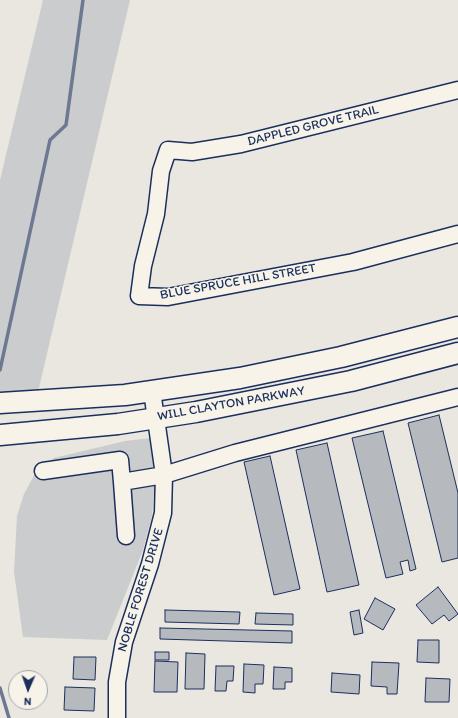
<!DOCTYPE html>
<style>
body{margin:0}
#map{position:relative;width:458px;height:718px;overflow:hidden;background:#eae7e0;font-family:Itim,sans-serif}
canvas{display:block}
.north{position:absolute;left:8px;top:670px;width:40px;height:40px;box-sizing:border-box;background:#f7f3e8;border:1px solid #9fa5b1;border-radius:50%;rotate:182deg;font-size:11px;font-weight:700;line-height:16px;text-align:center;color:#1b2f5e}
.north::after{content:'';display:block;margin:auto;width:14px;height:18px;background:#1b2f5e;clip-path:polygon(50% 0,100% 100%,50% 72%,0 100%)}
</style>
<div id="map">
<canvas width="458" height="718"></canvas>
<div class="north">N</div>
</div>
<script>
const context = document.querySelector('canvas').getContext('2d');
context.lineJoin = 'round';
function fill(path, color) { context.fillStyle = color; context.fill(path, 'evenodd'); }
const shape = rows => new Path2D(rows.map(r => 'M' + r).join(''));
function stroke(path, color, width, dash) { context.strokeStyle = color; context.lineWidth = width; context.lineCap = dash ? 'butt' : 'round'; context.setLineDash(dash || []); context.stroke(path); }
function label(font, color, halo, rows, align = 'center') {
  context.font = font + ' Itim,sans-serif'; context.lineWidth = 3; context.setLineDash([]); context.textBaseline = 'middle'; context.strokeStyle = halo; context.fillStyle = color; for (const [text, x, y, turn = 0] of rows) {
    context.save(); context.translate(x, y); context.rotate((+turn || 0) * Math.PI / 180); context.textAlign = isNaN(turn) ? turn : align; if (halo) context.strokeText(text, 0, 0); context.fillText(text, 0, 0); context.restore();
  }
}
const green = shape([
 [43,0,130,0,38,392,0,395,0,180],
 [151,438,155,481,152,516,143,550,107,640,23,637,14,572,17,516,24,494,37,470,54,458,125,441]
]);
const stream = shape([
 [0,370,50,140,66,125,83,0],
 [0,688,9,718]
]);
const building = shape([
 [439,415,458,493,458,558,442,562,408,423,439,415],
 [383,431,416,569,410,571,408,560,400,562,403,574,386,578,352,438,383,431],
 [327,443,359,585,327,592,296,450,327,443],
 [270,456,300,589,274,595,244,462,270,456],
 [438,587,458,614,449,621,444,615,432,624,416,605,438,587],
 [375,598,395,609,383,630,364,619,375,598],
 [165,610,240,612,239,624,165,622,165,610],
 [359,610,363,633,354,635,350,612,359,610],
 [256,613,293,614,293,625,255,624,256,613],
 [160,628,292,631,292,643,160,639,160,628],
 [418,640,439,640,439,663,417,662,418,640],
 [155,652,169,652,169,660,155,660,155,652],
 [186,653,205,654,204,689,185,689,186,653],
 [74,657,96,657,95,680,73,679,74,657],
 [155,661,178,662,177,692,154,692,155,661],
 [372,662,399,663,397,694,387,694,387,687,371,686,372,662],
 [244,664,264,665,263,684,255,684,255,693,243,692,244,664],
 [216,666,234,666,233,681,227,681,226,691,215,691,216,666],
 [274,667,292,668,292,682,285,682,285,689,273,689,274,667],
 [332,673,360,675,359,694,331,692,332,673],
 [426,678,450,679,449,702,425,702,426,678],
 [65,687,95,688,94,711,64,710,65,687]
]);
const minor = shape([
 [458,90,241,144,192,152,168,150,161,171,156,214,143,266,139,296,168,297,353,262,458,234],
 [43,471,120,460,122,482],
 [126,536,122,482,164,475,235,453,458,397],
 [117,718,117,682,124,642,150,564,163,513,164,475,152,391]
]);
const major = shape([
 [0,403,125,395,240,378,341,357,458,327],
 [0,435,118,424,196,412,351,381,458,353]
]);
const streetNames = [
 ["DAPPLED GROVE TRAIL",313,126,-14],
 ["BLUE SPRUCE HILL STREET",238,282,-10],
 ["WILL CLAYTON PARKWAY",231,404,-10],
 ["NOBLE FOREST DRIVE",141,590,-73]
];
fill(green, '#cbcccd');
stroke(stream, '#6d7892', 3.5);
fill(building, '#b6babf');
stroke(building, '#1b2f5e', 1);
stroke(minor, '#1b2f5e', 19);
stroke(major, '#1b2f5e', 23);
stroke(minor, '#f7f3e8', 16);
stroke(major, '#f7f3e8', 20);
label('13px', '#1b2f5e', '#f7f3e8', streetNames);
</script>
